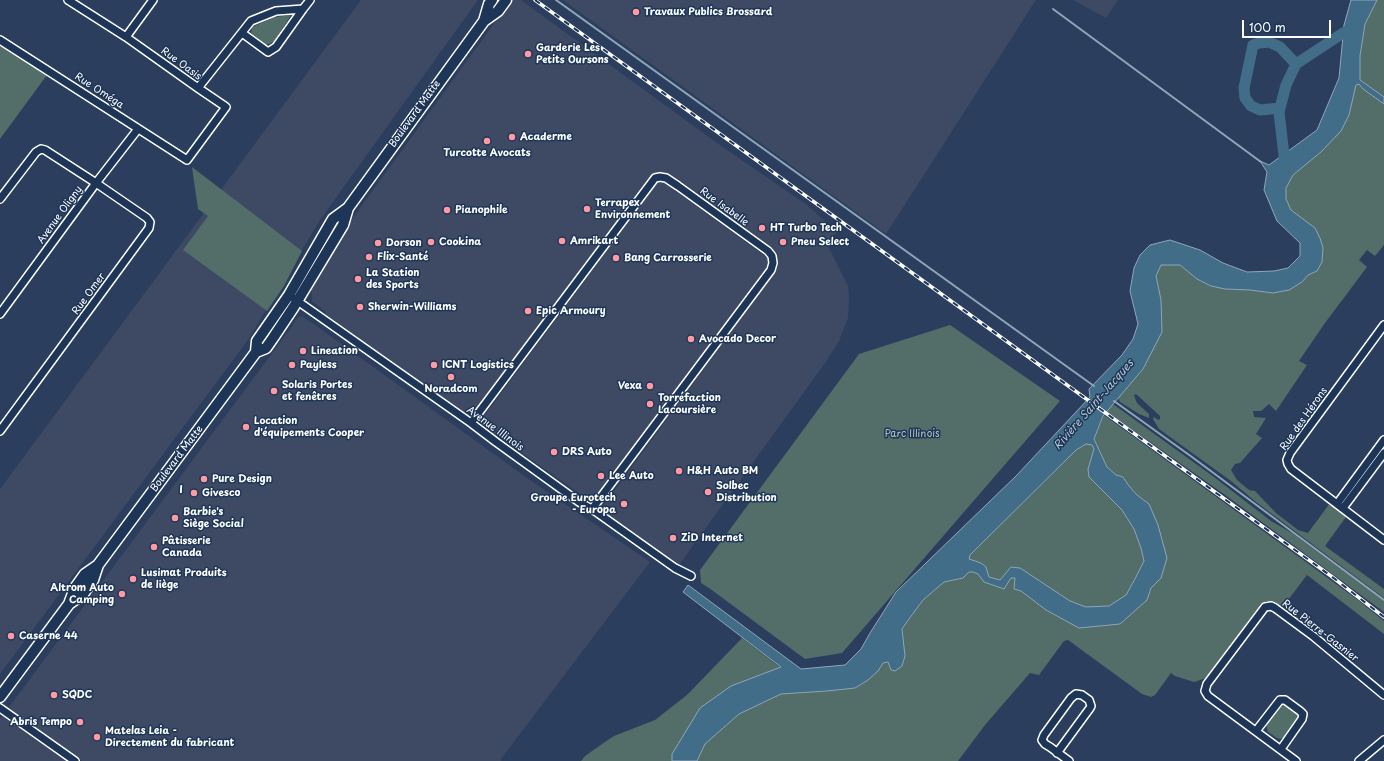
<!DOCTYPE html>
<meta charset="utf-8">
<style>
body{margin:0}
#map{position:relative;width:1384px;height:761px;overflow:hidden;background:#2c3e5d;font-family:"Playpen Sans",sans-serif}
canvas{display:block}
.scale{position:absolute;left:1242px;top:20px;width:89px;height:18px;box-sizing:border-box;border:2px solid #fff;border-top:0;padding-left:5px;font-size:12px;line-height:14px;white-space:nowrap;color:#fff;-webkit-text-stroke:3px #1d3557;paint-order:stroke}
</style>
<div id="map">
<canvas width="1384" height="761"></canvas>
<div class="scale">100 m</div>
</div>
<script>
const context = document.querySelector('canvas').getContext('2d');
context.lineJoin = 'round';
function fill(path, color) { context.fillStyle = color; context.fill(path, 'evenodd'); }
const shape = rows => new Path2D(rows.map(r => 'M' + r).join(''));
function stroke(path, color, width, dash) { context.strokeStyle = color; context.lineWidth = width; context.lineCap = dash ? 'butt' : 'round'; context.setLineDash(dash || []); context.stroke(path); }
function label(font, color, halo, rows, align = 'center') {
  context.font = font + ' "Playpen Sans",sans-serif'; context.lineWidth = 3; context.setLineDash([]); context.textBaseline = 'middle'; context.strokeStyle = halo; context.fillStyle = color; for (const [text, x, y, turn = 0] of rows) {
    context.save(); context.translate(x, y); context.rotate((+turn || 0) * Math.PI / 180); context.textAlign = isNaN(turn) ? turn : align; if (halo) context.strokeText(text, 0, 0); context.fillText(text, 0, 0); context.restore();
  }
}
const built = shape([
 [361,0,478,0,320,220,248,340,0,674,0,489],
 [511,0,521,0,717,143,807,205,837,232,827,244,848,286,849,298,848,318,839,341,825,363,679,565,606,513,603,510,603,506,776,271,778,264,777,253,772,248,679,180,665,172,658,172,649,177,476,409,471,413,467,413,463,412,325,314,326,312,313,302,312,302,311,286,333,247,360,208],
 [563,0,1036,0,886,234],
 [1073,0,1118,0,1106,18],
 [659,182,665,183,765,256,768,258,769,264,596,496,591,499,589,500,486,428,483,425,482,419,655,186],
 [299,317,303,317,315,325,530,480,650,562,501,759,501,761,82,761,13,712,9,707,293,325,295,320],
 [2,716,5,718,67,761,0,761,0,719]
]);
const green = shape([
 [1377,0,1384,0,1384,97,1360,80,1360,56,1365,24],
 [291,15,274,42,266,45,251,33,252,27,275,17],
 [0,46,47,75,0,139],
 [1359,83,1363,89,1384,104,1384,245,1375,256,1367,250,1359,260,1367,267,1325,323,1299,361,1307,365,1276,411,1269,404,1261,411,1253,411,1254,417,1266,418,1256,434,1262,438,1240,463,1235,464,1231,470,1237,480,1249,490,1255,491,1276,513,1298,530,1308,533,1330,503,1346,517,1325,546,1384,589,1384,598,1256,502,1231,481,1159,429,1153,419,1154,417,1158,420,1160,419,1160,416,1136,394,1134,395,1137,403,1149,414,1149,418,1139,414,1120,402,1118,398,1143,369,1161,300,1156,276,1161,265,1180,265,1197,279,1211,286,1225,289,1250,290,1273,293,1302,282,1308,275,1317,271,1302,220,1291,210,1286,199,1286,188,1293,175,1321,152,1356,85],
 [192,167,302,251,284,286,267,311,183,250,208,216,198,209],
 [950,325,1060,401,842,653,805,659,709,588,701,583,700,570,859,354],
 [1113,404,1214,477,1271,521,1292,533,1384,601,1384,612,1228,497,1106,411],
 [1104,415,1358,600,1384,621,1384,634,1307,575,1282,608,1270,601,1266,601,1260,605,1206,678,1194,682,1175,676,1171,673,1155,695,1151,697,1142,694,1068,640,1064,641,1039,675,1030,673,1011,695,985,725,958,761,697,761,705,744,739,714,781,694,827,691,855,688,868,680,878,671,883,663,888,662,902,666,905,656,902,629,909,619,923,600,944,582,963,578,969,572,973,572,978,574,984,582,1003,589,1011,577,1016,578,1015,589,1021,591,1046,610,1079,628,1120,624,1147,600,1151,588,1161,578,1149,504,1137,495,1129,486,1123,477,1116,475,1107,467,1094,439],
 [1086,444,1092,445,1094,449,1089,477,1122,510,1134,529,1141,548,1144,561,1136,577,1126,595,1109,606,1086,607,1070,601,1020,568,1011,567,1000,580,988,577,986,567,981,563,968,559,970,555,1076,450],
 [742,638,781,668,760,675,672,754,672,761,581,761,585,756,602,744,614,736,655,720,687,695],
 [1282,704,1287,705,1298,713,1299,717,1286,737,1280,739,1277,738,1268,732,1266,724,1280,705]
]);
const water = shape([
 [1351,0,1377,0,1365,24,1360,56,1360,80,1384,97,1384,104,1363,89,1359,84,1356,85,1349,115,1341,131,1321,152,1293,175,1286,188,1286,199,1291,210,1315,228,1320,238,1323,248,1322,262,1317,271,1308,275,1302,282,1289,290,1273,293,1250,290,1225,289,1211,286,1197,279,1180,265,1161,265,1156,276,1161,300,1162,332,1143,369,1103,416,1094,439,1107,467,1116,475,1123,477,1129,486,1137,495,1149,504,1158,525,1167,558,1161,578,1151,588,1147,600,1120,624,1079,628,1046,610,1021,591,1014,589,1015,578,1011,578,1004,589,984,582,978,574,973,572,969,572,963,578,944,582,923,600,909,619,902,629,905,656,902,666,895,671,891,670,888,662,883,663,878,671,868,680,855,688,827,691,781,694,739,714,705,744,697,761,672,761,672,754,700,708,731,686,781,667,683,592,688,585,801,669,845,665,861,649,870,633,896,592,1016,476,1090,397,1089,389,1122,355,1133,339,1138,324,1130,291,1134,268,1140,255,1150,245,1170,240,1200,250,1223,263,1247,272,1274,271,1288,268,1300,256,1300,243,1277,221,1264,190,1267,172,1260,161,1269,165,1317,130,1339,78,1344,25,1351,0],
 [1086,444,1092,445,1094,449,1088,469,1089,477,1122,510,1134,529,1141,548,1144,561,1136,577,1126,595,1109,606,1086,607,1070,601,1020,568,1011,567,1000,580,989,577,986,567,981,563,969,559,970,555,1076,450,1086,444]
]);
const stream = shape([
 [556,0,1094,386],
 [1053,9,1261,162],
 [1114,401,1192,457,1384,600]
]);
const river = shape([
 [1280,108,1260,110,1251,106,1245,98,1244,88,1253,45,1259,43,1269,42,1280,47,1296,64],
 [1285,164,1279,112,1286,85,1296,64,1343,33,1357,27]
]);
const minor = shape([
 [242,33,268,52,276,47,303,9],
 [126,37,153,0],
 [0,40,187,160,226,107,198,88,126,37,68,0],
 [198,88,251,21,276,11,303,9,310,0],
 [0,199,36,152,41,149,45,150,96,183,147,218,150,222,149,228,0,431],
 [289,295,471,423,496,442,579,502,592,509,675,568,691,576],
 [0,314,96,183,138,129],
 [1384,325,1290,453,1287,460,1288,464,1291,469,1384,540],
 [471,423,655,178,660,177,666,178,678,186,768,251,772,256,773,263,771,270,592,509],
 [1337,504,1384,440],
 [1343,508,1384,453],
 [0,708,75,761],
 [1256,731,1280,700,1285,700,1300,711,1303,714,1302,719,1281,749],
 [1057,753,1090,708,1091,706,1089,700,1082,695,1076,694,1071,698,1044,735,1042,740,1045,744,1050,747,1069,761],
 [1296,761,1208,696,1205,691,1207,684,1265,607,1271,606,1275,608,1313,636,1384,695],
 [1359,761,1384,740]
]);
const secondary = shape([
 [484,21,498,11,506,0],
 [256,352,257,341,289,295,333,219,348,208,484,21,489,4,492,0],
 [69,604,83,594,93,580,98,565,256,352,266,348,273,338,293,308,343,225,348,208],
 [0,697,69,604,75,588,85,574,98,565]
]);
const rail = shape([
 [535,0,1331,576,1384,617]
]);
const markers = [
 [636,12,4,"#ff9aa2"],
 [528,54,4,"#ff9aa2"],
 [512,137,4,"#ff9aa2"],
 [487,141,4,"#ff9aa2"],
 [587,209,4,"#ff9aa2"],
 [447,210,4,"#ff9aa2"],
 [762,228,4,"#ff9aa2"],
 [562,241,4,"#ff9aa2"],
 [431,242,4,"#ff9aa2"],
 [783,242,4,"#ff9aa2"],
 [378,243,4,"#ff9aa2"],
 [369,257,4,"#ff9aa2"],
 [616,258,4,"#ff9aa2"],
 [358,279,4,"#ff9aa2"],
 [360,307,4,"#ff9aa2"],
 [528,311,4,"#ff9aa2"],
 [691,339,4,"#ff9aa2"],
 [303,351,4,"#ff9aa2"],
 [292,365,4,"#ff9aa2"],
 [434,365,4,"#ff9aa2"],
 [451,377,4,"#ff9aa2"],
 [650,386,4,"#ff9aa2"],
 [274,391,4,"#ff9aa2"],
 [650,404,4,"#ff9aa2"],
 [246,427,4,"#ff9aa2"],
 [554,452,4,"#ff9aa2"],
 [679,471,4,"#ff9aa2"],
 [601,476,4,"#ff9aa2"],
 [204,479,4,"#ff9aa2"],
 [708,492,4,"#ff9aa2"],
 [194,493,4,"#ff9aa2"],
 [624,504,4,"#ff9aa2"],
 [175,518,4,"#ff9aa2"],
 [673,538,4,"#ff9aa2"],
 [154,547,4,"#ff9aa2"],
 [133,579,4,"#ff9aa2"],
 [122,594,4,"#ff9aa2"],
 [11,636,4,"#ff9aa2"],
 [54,695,4,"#ff9aa2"],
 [80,722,4,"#ff9aa2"],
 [97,737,4,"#ff9aa2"]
];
const poiNames = [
 ["Travaux Publics Brossard",644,12],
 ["Garderie Les",536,48],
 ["Petits Oursons",536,60],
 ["Acaderme",520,137],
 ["Turcotte Avocats",487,153,"center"],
 ["Terrapex",595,203],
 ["Environnement",595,215],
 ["Pianophile",455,210],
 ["HT Turbo Tech",770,228],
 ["Amrikart",570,241],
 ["Cookina",439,242],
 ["Pneu Select",791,242],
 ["Dorson",386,243],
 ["Flix-Santé",377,257],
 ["Bang Carrosserie",624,258],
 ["La Station",366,273],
 ["des Sports",366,285],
 ["Sherwin-Williams",368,307],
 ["Epic Armoury",536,311],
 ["Avocado Decor",699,339],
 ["Lineation",311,351],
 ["Payless",300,365],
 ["ICNT Logistics",442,365],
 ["Solaris Portes",282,385],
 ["et fenêtres",282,397],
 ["Vexa",642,386,"right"],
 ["Noradcom",451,389,"center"],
 ["Torréfaction",658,398],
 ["Lacoursière",658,410],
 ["Location",254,421],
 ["d'équipements Cooper",254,433],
 ["DRS Auto",562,452],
 ["H&H Auto BM",687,471],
 ["Lee Auto",609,476],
 ["Pure Design",212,479],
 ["Solbec",716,486],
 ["Distribution",716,498],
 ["Givesco",202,493],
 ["Groupe Eurotech",616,498,"right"],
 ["- Europa",616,510,"right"],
 ["Barbie's",183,512],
 ["Siège Social",183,524],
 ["ZiD Internet",681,538],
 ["Pâtisserie",162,541],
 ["Canada",162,553],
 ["Lusimat Produits",141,573],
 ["de liège",141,585],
 ["Altrom Auto",114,588,"right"],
 ["Camping",114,600,"right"],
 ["Caserne 44",19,636],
 ["SQDC",62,695],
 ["Abris Tempo",72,722,"right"],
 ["Matelas Leia -",105,731],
 ["Directement du fabricant",105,743]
];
const streetNames = [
 ["Rue Oasis",181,64,36],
 ["Rue Oméga",99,91,33],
 ["Boulevard Matte",415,114,-54],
 ["Rue Isabelle",724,207,36],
 ["Avenue Oligny",60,215,-54],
 ["Rue Omer",89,294,-54],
 ["Rue des Hérons",1304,419,-55],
 ["Avenue Illinois",495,429,36],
 ["Boulevard Matte",177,459,-53],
 ["Rue Pierre-Gasnier",1320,631,38]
];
const parkNames = [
 ["Parc Illinois",912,434]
];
const waterNames = [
 ["Rivière Saint-Jacques",1094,405,-49]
];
const neighbourhoodNames = [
 ["I",181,490]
];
fill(built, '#3e4964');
fill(green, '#536d69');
fill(water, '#426d89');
stroke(water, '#8ea7b8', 1);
stroke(stream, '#8ea7b8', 2);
stroke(river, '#426d89', 11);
stroke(minor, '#fff', 10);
stroke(secondary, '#fff', 13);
stroke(minor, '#1d3557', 7);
stroke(secondary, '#1d3557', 10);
stroke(rail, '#fff', 3.5);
stroke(rail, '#1d3557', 2, [6]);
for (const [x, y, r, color] of markers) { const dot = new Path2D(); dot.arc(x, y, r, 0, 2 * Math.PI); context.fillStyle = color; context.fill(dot); stroke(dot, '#1d3557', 1.5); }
label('bold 10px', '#fff', '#1d3557', poiNames, 'left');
label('10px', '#fff', '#1d3557', streetNames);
label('10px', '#bac5c3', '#1d3557', parkNames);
label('italic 11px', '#b3c5d0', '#1d3557', waterNames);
label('bold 11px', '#fff', '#1d3557', neighbourhoodNames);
</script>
